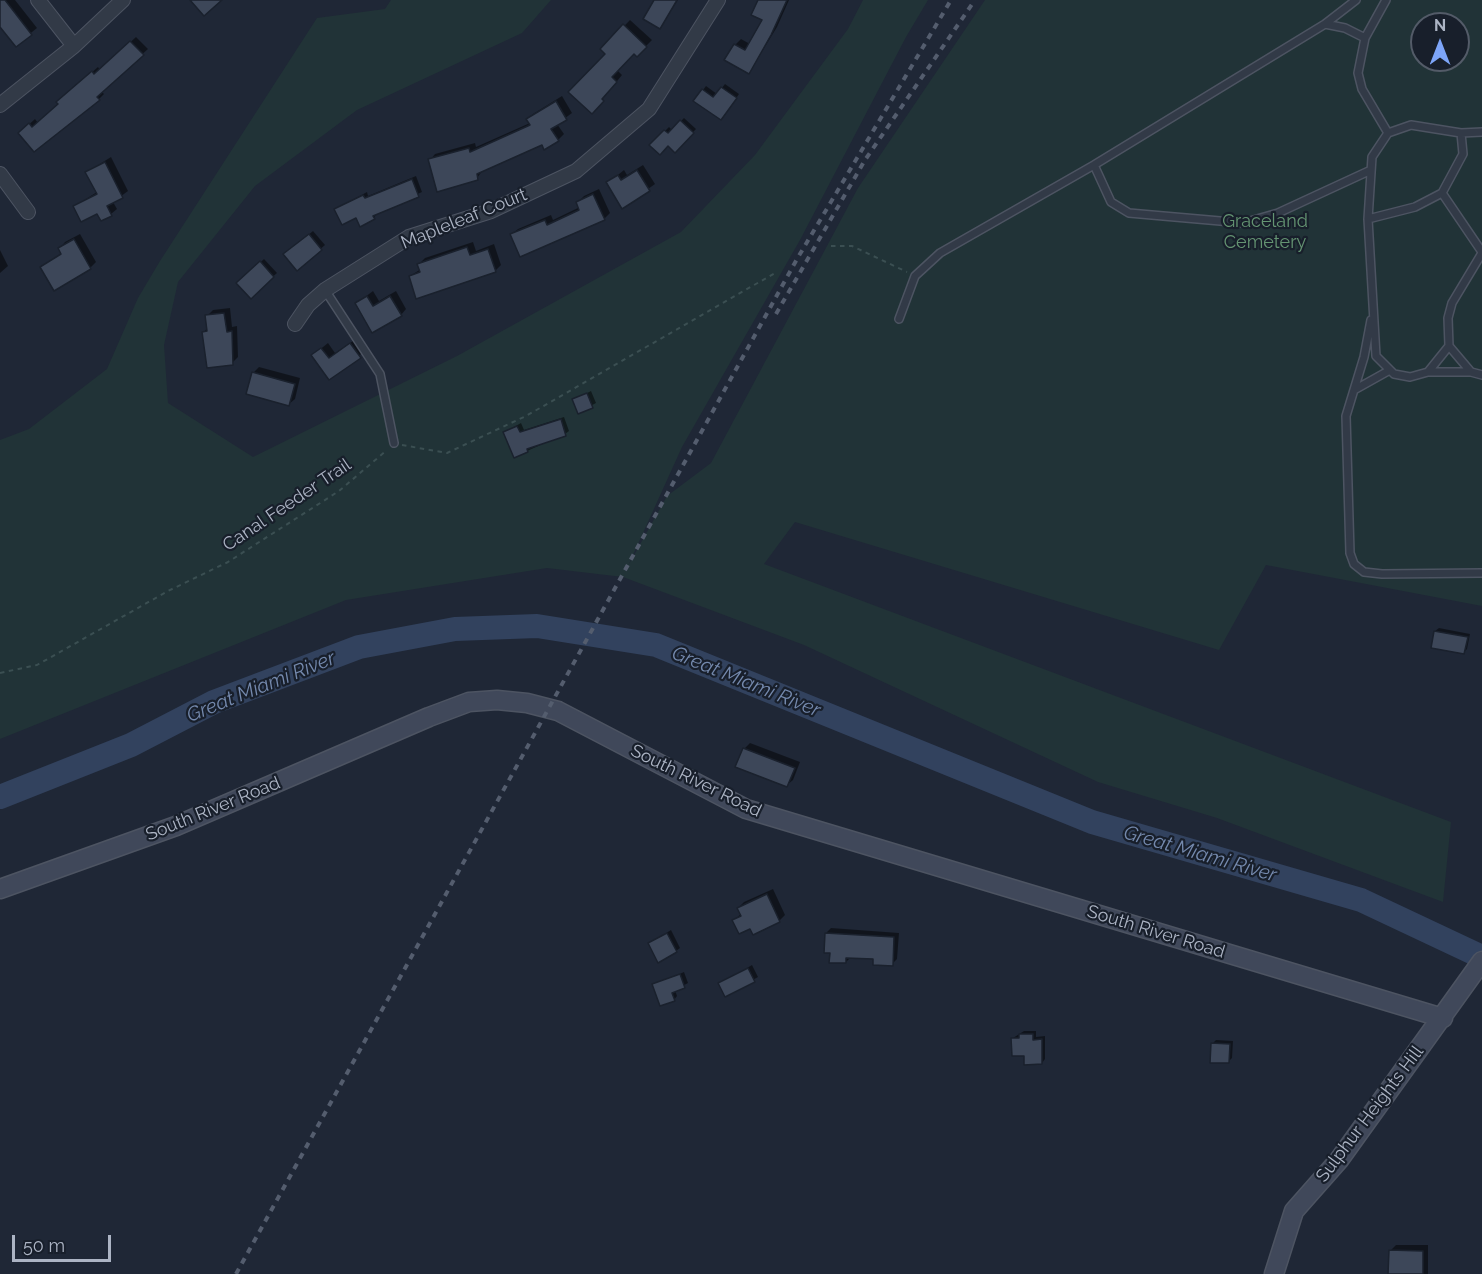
<!DOCTYPE html>
<style>
body{margin:0}
#map{position:relative;width:1482px;height:1274px;overflow:hidden;background:#1f2736;font-family:Raleway,sans-serif}
canvas{display:block}
.north{position:absolute;left:1410px;top:12px;width:60px;height:60px;box-sizing:border-box;background:#181f2b;border:2px solid #535b68;border-radius:50%;rotate:0deg;font-size:16px;font-weight:700;line-height:24px;text-align:center;color:#acb4c4}
.north::after{content:'';display:block;margin:auto;width:21px;height:27px;background:#7da5f8;clip-path:polygon(50% 0,100% 100%,50% 72%,0 100%)}
.scale{position:absolute;left:12px;top:1235px;width:99px;height:27px;box-sizing:border-box;border:3px solid #acb4c4;border-top:0;padding-left:8px;font-size:18px;line-height:21px;white-space:nowrap;color:#acb4c4;-webkit-text-stroke:4px #181f2b;paint-order:stroke}
</style>
<div id="map">
<canvas width="1482" height="1274"></canvas>
<div class="north">N</div>
<div class="scale">50 m</div>
</div>
<script>
const context = document.querySelector('canvas').getContext('2d');
context.lineJoin = 'round';
function fill(path, color) { context.fillStyle = color; context.fill(path, 'evenodd'); }
const shape = rows => new Path2D(rows.map(r => 'M' + r).join(''));
function stroke(path, color, width, dash) { context.strokeStyle = color; context.lineWidth = width; context.lineCap = dash ? 'butt' : 'round'; context.setLineDash(dash || []); context.stroke(path); }
function label(font, color, halo, rows, align = 'center') {
  context.font = font + ' Raleway,sans-serif'; context.lineWidth = 4.5; context.setLineDash([]); context.textBaseline = 'middle'; context.strokeStyle = halo; context.fillStyle = color; for (const [text, x, y, turn = 0] of rows) {
    context.save(); context.translate(x, y); context.rotate((+turn || 0) * Math.PI / 180); context.textAlign = isNaN(turn) ? turn : align; if (halo) context.strokeText(text, 0, 0); context.fillText(text, 0, 0); context.restore();
  }
}
const green = shape([
 [391,0,551,0,522,33,357,110,255,186,178,282,164,345,168,403,253,457,457,356,681,232,755,155,848,29,863,0,928,0,906,37,800,240,682,447,628,566,667,496,711,463,858,188,985,0,1482,0,1482,606,1266,565,1219,650,795,522,764,564,1451,822,1443,902,1217,818,1098,782,804,645,623,577,547,568,346,600,0,739,0,440,29,429,107,369,138,298,160,261,317,18,385,9],
 [1422,24,1458,24,1458,60,1422,60]
]);
const shadow = shape([
 [4,0,15,0,37,28,16,45,0,24,0,3],
 [655,0,678,0,660,27],
 [760,0,789,0,777,27,749,73,735,45,741,39,750,44,764,20],
 [630,20,652,40,637,55,634,52,617,70,622,75,592,112,607,54,602,49],
 [136,37,148,49,101,91,104,94,99,99,34,150,25,128,35,119,38,123,60,104,63,97,98,67,100,70],
 [725,84,739,94,725,115,703,90,706,86,717,94],
 [562,96,572,113,557,124,564,134,558,140,542,144,483,170,477,178,430,160,435,154,475,143,476,147,530,123,528,119,533,114],
 [684,118,696,129,675,151,668,144,651,145,669,127,672,130],
 [111,157,128,191,113,202,117,209,111,214,75,206,97,192,87,172],
 [643,165,655,184,623,207,608,183,624,170,627,175],
 [416,176,422,192,377,213,374,218,357,216,336,209,367,192,368,196],
 [599,189,610,213,604,219,512,234,518,229,551,215,553,220,580,207,578,202,584,196],
 [313,231,325,245,297,269,289,251],
 [80,234,96,262,90,268,42,267,62,253,60,248,65,242],
 [473,242,476,251,494,244,501,265,496,270,417,297,410,276,421,269,419,264,425,258],
 [0,250,8,266,0,273],
 [264,259,277,273,251,296,238,283],
 [373,291,379,301,396,291,406,309,401,315,357,303],
 [230,308,232,327,237,326,238,357,232,363,204,332,208,327,207,316,213,310],
 [356,339,365,351,330,378,313,355,328,343,335,353],
 [259,367,300,378,295,399,289,404,253,373],
 [591,391,596,403,579,412,574,400],
 [564,417,569,431,565,434,527,451,505,432,521,423,524,430],
 [1439,628,1470,634,1467,649,1464,652,1435,631],
 [750,743,800,762,793,780,787,785,744,749],
 [773,889,785,915,780,920,754,933,751,927,734,920,741,914,738,908,744,902],
 [831,928,899,933,897,959,892,964,874,958,851,957,846,962,831,952,826,933],
 [671,930,680,948,676,951,650,943],
 [752,965,758,977,726,995,720,984],
 [684,972,688,983,675,990,677,996,674,1000,654,985],
 [1024,1031,1036,1031,1036,1037,1045,1036,1045,1059,1042,1063,1026,1055,1013,1038],
 [1216,1040,1233,1041,1232,1058,1228,1062,1212,1044],
 [1396,1245,1428,1245,1428,1274,1390,1274,1390,1251]
]);
const river = shape([
 [0,797,131,745,214,702,359,647,455,629,537,626,656,645,1092,822,1361,900,1482,957]
]);
const building = shape([
 [0,0,5,0,32,35,16,47,0,27,0,0],
 [190,0,222,0,204,16,190,0],
 [654,0,677,0,660,29,643,19,654,0],
 [758,0,787,0,771,35,749,74,724,60,734,44,745,50,762,20,751,15,758,0],
 [623,24,647,47,637,57,634,54,612,77,617,82,602,99,604,101,592,114,568,92,605,54,600,49,623,24],
 [130,41,144,55,97,97,100,100,34,152,18,133,29,123,32,127,58,104,56,102,92,71,94,74,130,41],
 [721,87,737,98,721,120,693,101,702,89,713,97,721,87],
 [556,101,567,120,551,129,559,141,544,150,542,145,477,174,478,180,437,192,428,159,469,148,470,152,530,125,526,119,556,101],
 [680,120,694,133,675,153,668,146,660,155,649,145,664,130,668,133,680,120],
 [105,162,123,198,107,206,112,216,101,221,97,214,81,222,73,206,97,194,85,172,105,162],
 [637,170,650,191,622,209,606,182,618,175,621,180,637,170],
 [412,179,419,197,373,216,375,219,360,227,356,218,342,225,334,209,363,195,365,198,412,179],
 [593,194,605,220,520,257,510,234,545,220,547,225,579,210,576,202,593,194],
 [309,234,322,250,297,271,283,254,309,234],
 [74,239,91,269,54,291,40,267,61,254,58,248,74,239],
 [467,247,470,255,488,249,496,272,416,299,409,276,420,272,417,264,467,247],
 [260,261,274,277,251,299,236,283,260,261],
 [367,296,373,306,390,296,402,316,372,333,355,303,367,296],
 [224,313,227,332,232,331,233,365,207,368,202,332,207,331,205,315,224,313],
 [350,343,361,358,329,380,311,355,321,348,329,358,350,343],
 [252,372,295,384,289,406,246,394,252,372],
 [587,393,593,408,578,414,572,399,587,393],
 [561,419,566,436,527,449,528,452,514,458,503,432,517,426,520,432,561,419],
 [1434,631,1468,637,1464,654,1431,648,1434,631],
 [743,748,795,768,787,787,735,767,743,748],
 [767,894,780,922,753,935,750,929,739,934,732,920,741,916,737,908,767,894],
 [667,933,677,952,658,963,648,943,667,933],
 [825,933,894,937,893,966,873,965,873,959,846,958,846,963,829,963,830,953,824,953,825,933],
 [748,968,755,982,725,997,718,983,748,968],
 [680,974,685,988,672,993,675,1001,660,1006,652,984,680,974],
 [1019,1034,1033,1034,1033,1040,1042,1039,1042,1064,1024,1065,1024,1056,1012,1056,1011,1038,1019,1038,1019,1034],
 [1211,1043,1230,1044,1229,1063,1210,1063,1211,1043],
 [1389,1250,1423,1251,1423,1274,1388,1274,1389,1250]
]);
const path = shape([
 [831,246,852,246,907,272],
 [402,445,447,453,526,416,775,273],
 [0,673,37,665,168,591,228,562,339,491,387,450]
]);
const lane = shape([
 [1386,0,1365,38,1358,73,1362,89,1388,133],
 [1325,24,1345,28,1365,38],
 [1461,133,1482,132],
 [1094,165,1111,202,1129,213,1243,223,1278,213,1371,170],
 [1442,193,1482,252],
 [1368,219,1415,207,1442,193,1463,154,1461,133,1411,125,1388,133,1372,157,1368,219,1376,356,1394,374,1410,377,1428,372,1449,346,1448,318,1452,303,1482,253],
 [325,290,380,374,394,443],
 [899,319,915,276,940,253,1094,165,1325,24,1356,0],
 [1371,320,1364,357,1346,416,1350,553,1354,564,1364,572,1382,574,1482,573],
 [1449,346,1471,372,1482,375],
 [1428,372,1471,372],
 [1356,389,1390,370]
]);
const street = shape([
 [38,0,74,46],
 [0,105,74,46,123,0],
 [0,174,28,212],
 [295,324,308,305,325,290,409,237,491,211,576,171,649,109,718,0]
]);
const secondary = shape([
 [0,889,176,826,429,717,469,702,497,700,527,703,558,711,746,809,1443,1018],
 [1274,1274,1294,1211,1339,1160,1482,961]
]);
const rail = shape([
 [776,314,865,160,975,0],
 [236,1274,797,259,951,0]
]);
const streetNames = [
 ["Mapleleaf Court",464,219,-22],
 ["Canal Feeder Trail",287,505,-34],
 ["South River Road",696,781,26],
 ["South River Road",213,809,-22],
 ["South River Road",1156,932,17],
 ["Sulphur Heights Hill",1370,1114,-53]
];
const parkNames = [
 ["Graceland",1265,222],
 ["Cemetery",1265,243]
];
const waterNames = [
 ["Great Miami River",746,682,22],
 ["Great Miami River",261,687,-22],
 ["Great Miami River",1200,854,16]
];
fill(green, '#213337');
fill(shadow, '#0007');
stroke(river, '#32425e', 24);
fill(building, '#3d4759');
stroke(building, '#1a212d', 1.5);
stroke(lane, '#4d5462', 10);
stroke(street, '#4d5462', 16);
stroke(secondary, '#4d5462', 21);
stroke(path, '#3b4f52', 2, [4.5, 4.5]);
stroke(lane, '#323a47', 7);
stroke(street, '#323a47', 14);
stroke(secondary, '#40485a', 18);
stroke(rail, '#545d6e', 4, [6, 6]);
label('18px', '#acb4c4', '#181f2b', streetNames);
label('18px', '#649472', '#181f2b', parkNames);
label('italic 20px', '#7489ad', '#181f2b', waterNames);
</script>
